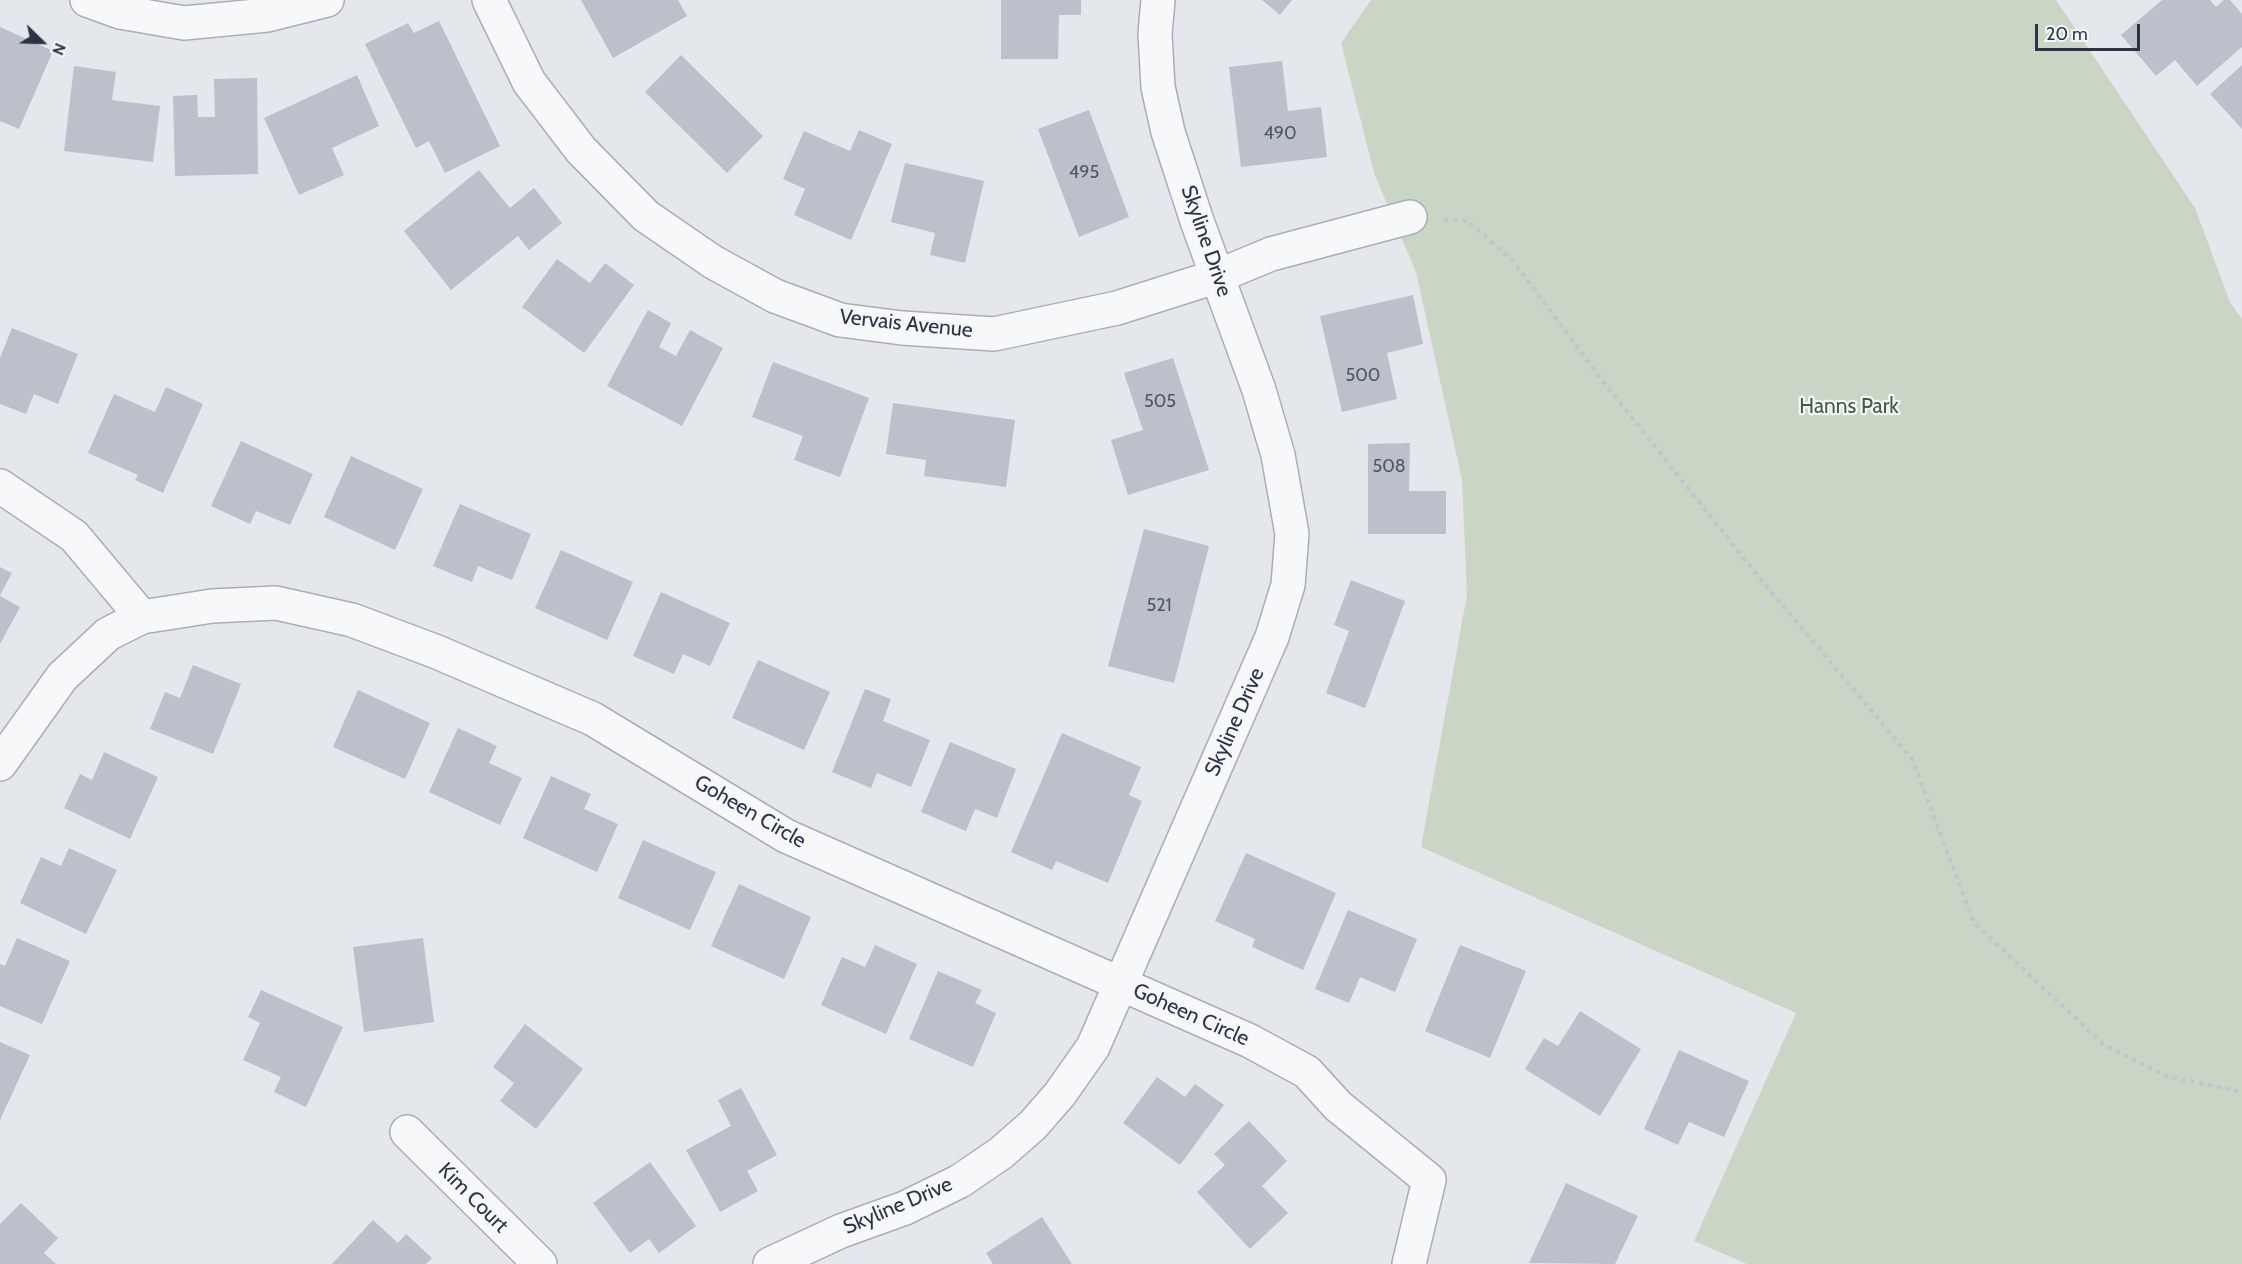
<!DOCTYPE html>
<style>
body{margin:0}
#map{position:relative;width:2242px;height:1264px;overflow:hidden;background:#e4e7ec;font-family:Cabin,sans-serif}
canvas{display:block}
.north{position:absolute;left:12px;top:12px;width:60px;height:60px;-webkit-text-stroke:4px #f4f6f9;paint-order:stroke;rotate:113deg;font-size:16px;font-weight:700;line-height:24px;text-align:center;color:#2b3445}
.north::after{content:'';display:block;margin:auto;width:21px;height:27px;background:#2b3445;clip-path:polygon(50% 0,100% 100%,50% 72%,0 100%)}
.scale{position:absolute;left:2035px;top:24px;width:105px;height:27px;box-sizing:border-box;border:3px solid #2b3445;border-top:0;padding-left:8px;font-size:18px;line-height:21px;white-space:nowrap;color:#2b3445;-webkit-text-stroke:4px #f4f6f9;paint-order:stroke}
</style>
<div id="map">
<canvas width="2242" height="1264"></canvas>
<div class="north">N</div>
<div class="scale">20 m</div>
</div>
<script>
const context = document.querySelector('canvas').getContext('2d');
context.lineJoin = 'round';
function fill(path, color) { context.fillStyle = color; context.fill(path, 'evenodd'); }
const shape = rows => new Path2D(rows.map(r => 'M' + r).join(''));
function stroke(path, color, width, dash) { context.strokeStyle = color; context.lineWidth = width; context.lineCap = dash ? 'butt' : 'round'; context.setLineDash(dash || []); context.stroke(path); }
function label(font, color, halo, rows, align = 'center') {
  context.font = font + ' Cabin,sans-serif'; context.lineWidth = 4.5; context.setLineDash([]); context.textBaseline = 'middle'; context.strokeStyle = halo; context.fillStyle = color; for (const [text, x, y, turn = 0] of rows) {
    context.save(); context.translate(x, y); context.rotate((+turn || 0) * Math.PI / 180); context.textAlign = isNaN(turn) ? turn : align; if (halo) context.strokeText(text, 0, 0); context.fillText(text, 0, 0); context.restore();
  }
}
const green = shape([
 [1371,0,2056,0,2195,208,2230,302,2242,319,2242,1264,1747,1264,1694,1241,1796,1013,1421,847,1467,595,1462,480,1416,272,1374,173,1341,43]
]);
const building = shape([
 [581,0,678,0,687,16,613,58],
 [1001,0,1081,0,1081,15,1059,15,1058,59,1001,59],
 [1262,0,1292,0,1280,15],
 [2162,0,2210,0,2216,7,2224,0,2230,0,2242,14,2242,47,2197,86,2175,60,2156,76,2121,35],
 [439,21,500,146,445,173,429,141,416,148,365,44,408,23,414,33],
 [0,27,53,51,19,129,0,121],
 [681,55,763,136,727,173,645,92],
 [1282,61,1288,111,1321,107,1327,157,1241,167,1229,67],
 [2242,65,2242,129,2210,94],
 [74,66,116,72,112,100,160,106,153,162,64,151],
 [357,75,379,126,332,148,344,175,299,195,264,118],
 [257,78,258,174,175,176,173,96,197,95,198,117,215,117,214,79],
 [1089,110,1129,217,1079,237,1038,129],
 [859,130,892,144,851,240,794,215,805,189,783,179,804,131,850,151],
 [905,163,984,181,965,263,930,255,935,233,891,222],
 [479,170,510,208,534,188,562,223,529,250,518,236,451,290,404,231],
 [557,259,590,283,605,263,634,285,584,353,522,307],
 [1413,295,1423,344,1387,353,1397,399,1342,412,1320,316],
 [648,310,671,323,659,347,676,356,690,330,723,348,682,426,607,386],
 [12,328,78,354,58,404,34,394,26,414,0,404,0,358],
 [1173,358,1209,470,1128,495,1111,440,1143,430,1124,373],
 [773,362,869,398,840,477,794,460,803,436,752,417],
 [166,387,203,404,163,493,135,480,138,475,88,453,114,394,155,412],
 [893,403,1015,420,1006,487,924,476,926,460,886,454],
 [241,441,313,474,290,525,256,511,250,524,211,506],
 [1410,443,1409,491,1446,491,1446,534,1368,534,1368,444],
 [351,456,423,489,395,550,324,517],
 [460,504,531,534,512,580,478,566,472,582,433,566],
 [1144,529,1209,546,1174,683,1108,666],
 [561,550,633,582,607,640,535,608],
 [0,567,12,573,0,595],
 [1351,580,1405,601,1365,708,1326,693,1349,631,1334,625],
 [661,592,730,623,710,666,683,654,674,674,633,656],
 [0,596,20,607,0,644],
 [758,660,830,692,804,750,732,718],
 [193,665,241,684,213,754,150,729,165,692,180,698],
 [865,689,891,699,883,721,930,740,911,787,877,773,871,788,832,772],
 [358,690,430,723,405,779,333,747],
 [458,728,497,746,489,763,522,778,500,825,429,792],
 [1062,733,1141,767,1129,795,1142,801,1108,883,1056,861,1052,870,1011,852],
 [950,742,1016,769,997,818,975,809,966,831,921,812],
 [104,752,158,777,130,839,64,808,80,774,92,780],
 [551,776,591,794,584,809,618,824,597,872,523,838],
 [643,840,716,872,690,930,618,898],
 [69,848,117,870,86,934,20,903,41,857,61,866],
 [1246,853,1336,893,1303,970,1252,947,1255,939,1215,921],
 [739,884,811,917,784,979,711,946],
 [1348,910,1417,939,1395,992,1360,977,1349,1003,1315,989],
 [17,938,70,961,42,1024,0,1006,0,964,5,966],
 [423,938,434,1022,364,1032,353,947],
 [875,945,917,964,886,1034,821,1005,842,957,865,967],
 [1460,945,1526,971,1490,1058,1425,1031],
 [938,971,982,990,975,1003,996,1013,973,1067,909,1039],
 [261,990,343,1027,306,1107,274,1092,281,1077,243,1060,260,1023,248,1017],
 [1580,1011,1641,1049,1600,1116,1525,1069,1544,1038,1558,1046],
 [525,1024,583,1069,536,1129,500,1101,514,1083,493,1067],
 [0,1042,30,1055,0,1120],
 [1679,1050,1749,1081,1724,1137,1689,1122,1678,1145,1644,1129],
 [1157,1077,1185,1097,1195,1084,1224,1105,1180,1165,1123,1123],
 [741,1088,777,1155,747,1171,758,1191,720,1212,686,1150,731,1126,718,1100],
 [1249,1121,1287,1161,1262,1186,1288,1213,1250,1249,1197,1192,1225,1165,1214,1154],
 [650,1162,696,1226,659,1253,649,1239,630,1253,593,1203],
 [1566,1183,1638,1216,1615,1264,1529,1263],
 [21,1203,58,1238,44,1253,56,1264,0,1264,0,1224],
 [1042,1217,1072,1264,993,1264,986,1253],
 [373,1220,398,1243,406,1234,432,1258,426,1264,332,1264]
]);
const path = shape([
 [1444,220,1468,221,1513,261,1598,375,1758,576,1912,759,1974,923,2103,1044,2167,1076,2242,1092]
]);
const minor = shape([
 [87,0,120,12,184,23,267,15,327,0],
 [1218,276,1271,254,1410,217],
 [0,486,74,536,142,617],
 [0,764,62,677,108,634,142,617,212,606,276,603,352,620,437,652,593,719,786,836,1250,1041,1307,1072,1338,1106,1429,1180,1409,1264],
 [407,1132,540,1264]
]);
const tertiary = shape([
 [489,0,529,82,581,150,646,216,713,262,775,296,840,320,902,328,994,334,1117,308,1218,276],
 [770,1264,841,1231,905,1208,960,1181,1001,1153,1033,1125,1060,1094,1093,1047,1272,637,1288,585,1292,534,1278,455,1259,390,1197,221,1168,132,1158,87,1155,34,1158,0]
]);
const numberNames = [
 ["490",1280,134],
 ["495",1084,173],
 ["500",1363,376],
 ["505",1160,402],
 ["508",1389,467],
 ["521",1159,606]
];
const streetNames = [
 ["Skyline Drive",1206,241,71],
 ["Vervais Avenue",906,324,6],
 ["Skyline Drive",1235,722,-66],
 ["Goheen Circle",750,812,30],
 ["Goheen Circle",1191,1015,24],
 ["Kim Court",473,1198,45],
 ["Skyline Drive",898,1206,-23]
];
const parkNames = [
 ["Hanns Park",1849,407]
];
fill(green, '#c9d6c5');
fill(building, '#bbc0ca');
stroke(minor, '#a9aeb7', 36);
stroke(tertiary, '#a9aeb7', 36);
stroke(path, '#c2c5cb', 4, [4.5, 4.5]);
stroke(minor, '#f7f8fa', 33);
stroke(tertiary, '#f7f8fa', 33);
label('18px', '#4f5766', null, numberNames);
label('21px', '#2b3445', '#f4f6f9', streetNames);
label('21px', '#3f6138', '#f4f6f9', parkNames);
</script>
